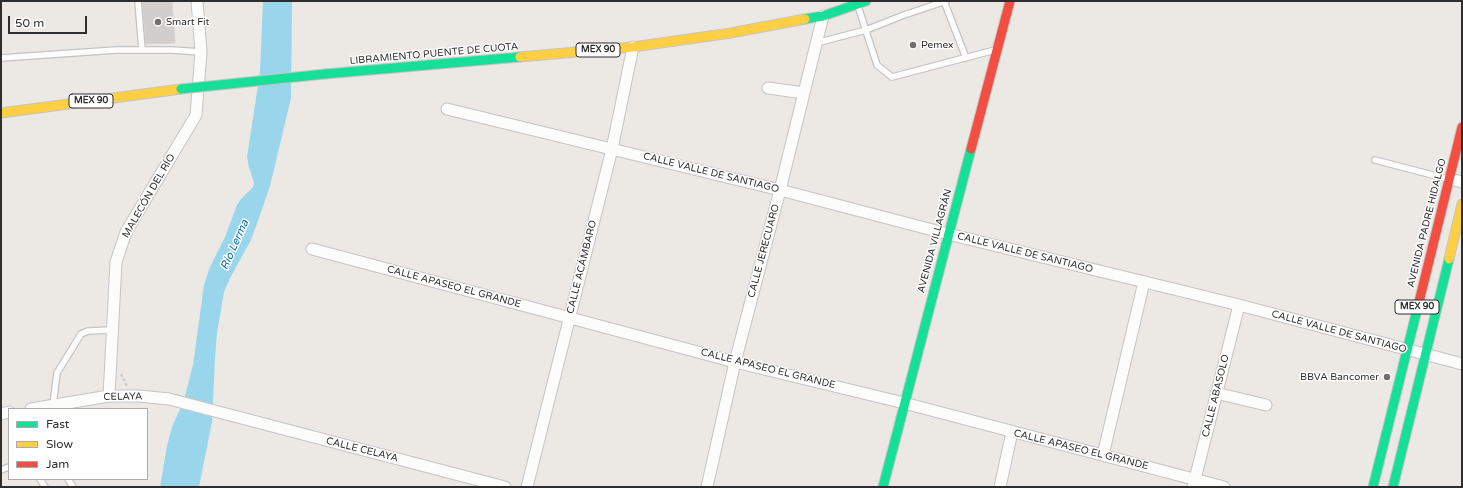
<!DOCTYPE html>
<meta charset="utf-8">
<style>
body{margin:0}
#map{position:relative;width:1463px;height:488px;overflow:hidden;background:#ece8e4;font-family:"Varela Round",sans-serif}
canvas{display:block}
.frame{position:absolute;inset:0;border:2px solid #2e2e2e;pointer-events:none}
.legend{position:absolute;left:8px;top:408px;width:140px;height:72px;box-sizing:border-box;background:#fff;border:1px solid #ababab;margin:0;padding:5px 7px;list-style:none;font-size:12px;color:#2e2e2e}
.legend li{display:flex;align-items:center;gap:8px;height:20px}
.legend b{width:20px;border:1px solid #ababab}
.scale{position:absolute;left:8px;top:16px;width:79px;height:18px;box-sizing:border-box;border:2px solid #2e2e2e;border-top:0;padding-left:5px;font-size:12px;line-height:14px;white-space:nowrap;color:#2e2e2e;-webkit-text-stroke:3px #fff;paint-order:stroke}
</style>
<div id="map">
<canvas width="1463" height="488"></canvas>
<div class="frame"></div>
<ul class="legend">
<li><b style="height:5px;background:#16e098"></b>Fast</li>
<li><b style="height:5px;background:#ffcf43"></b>Slow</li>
<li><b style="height:5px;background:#f24e42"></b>Jam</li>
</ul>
<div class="scale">50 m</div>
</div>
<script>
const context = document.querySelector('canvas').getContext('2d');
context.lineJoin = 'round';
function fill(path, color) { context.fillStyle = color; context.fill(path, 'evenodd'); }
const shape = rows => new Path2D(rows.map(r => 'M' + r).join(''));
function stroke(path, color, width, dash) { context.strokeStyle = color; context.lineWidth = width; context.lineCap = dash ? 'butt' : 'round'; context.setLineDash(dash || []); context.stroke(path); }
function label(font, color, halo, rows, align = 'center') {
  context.font = font + ' "Varela Round",sans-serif'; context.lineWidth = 3; context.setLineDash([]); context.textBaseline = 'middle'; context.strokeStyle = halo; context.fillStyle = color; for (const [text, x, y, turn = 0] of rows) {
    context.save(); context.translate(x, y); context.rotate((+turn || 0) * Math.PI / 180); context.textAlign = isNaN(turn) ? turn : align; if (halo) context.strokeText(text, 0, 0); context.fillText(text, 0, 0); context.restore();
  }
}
const water = shape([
 [263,1,292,1,291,98,270,186,260,215,251,240,230,278,224,292,217,333,215,358,212,422,199,487,160,487,167,446,172,427,184,400,193,365,204,285,210,267,225,237,237,205,241,199,253,187,254,183,249,167,247,157,260,72]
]);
const building = shape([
 [142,1,172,1,175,43,146,44,142,1]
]);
const path = shape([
 [121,374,127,386]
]);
const lane = shape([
 [138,1,142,50],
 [944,1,966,58],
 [858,6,877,65,892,77,995,50],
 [816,43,866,30,904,15,946,1],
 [1,58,116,50,172,50,201,52],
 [1375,160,1448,179],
 [53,405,57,373,81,334,88,331,113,330],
 [1,470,9,467],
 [40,479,45,487],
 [68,479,73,487]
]);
const street = shape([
 [768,88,804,93],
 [447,109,780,190,948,234,1239,305,1462,364],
 [1450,179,1462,182],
 [312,249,735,362,904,403,1224,487],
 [1216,393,1266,405],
 [109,396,116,262,126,232,196,115,201,52,197,1],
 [31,409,109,396,139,396,169,399,505,487],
 [1,414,9,412],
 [1103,455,1144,282],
 [527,487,612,149,633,47],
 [707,487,735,362,780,190,823,16],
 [1000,487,1012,432],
 [1193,487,1239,305]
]);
const fast = shape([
 [805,19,823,16,866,1],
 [325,74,520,57],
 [883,487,971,149],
 [1373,487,1419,302],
 [1393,487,1449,259]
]);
const slow = shape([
 [520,57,633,47,731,33,805,19],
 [1,113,181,89],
 [1449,259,1462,204]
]);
const jam = shape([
 [971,149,1010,1],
 [1419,302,1462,127]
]);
const fastBridge = shape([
 [181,89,325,74]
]);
const markers = [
 [158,22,4,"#706f6e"],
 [913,45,4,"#706f6e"],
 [1387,377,4,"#706f6e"]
];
const shields = [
 [598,50,44],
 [91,101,44],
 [1417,307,44]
];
const shieldNames = [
 ["MEX 90",598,50],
 ["MEX 90",91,101],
 ["MEX 90",1417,307]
];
const poiNames = [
 ["Smart Fit",166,22],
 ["Pemex",921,45],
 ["BBVA Bancomer",1379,377,"right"]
];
const streetNames = [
 ["LIBRAMIENTO PUENTE DE CUOTA",434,54,-5],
 ["CALLE VALLE DE SANTIAGO",711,173,14],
 ["MALECÓN DEL RÍO",149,196,-60],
 ["AVENIDA PADRE HIDALGO",1427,223,-76],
 ["AVENIDA VILLAGRÁN",935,241,-75],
 ["CALLE JERECUARO",764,251,-75],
 ["CALLE VALLE DE SANTIAGO",1025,253,14],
 ["CALLE ACÁMBARO",582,267,-76],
 ["CALLE APASEO EL GRANDE",454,287,15],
 ["CALLE VALLE DE SANTIAGO",1339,332,15],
 ["CALLE APASEO EL GRANDE",768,369,14],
 ["CALLE ABASOLO",1216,396,-76],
 ["CELAYA",123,397,-1],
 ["CALLE CELAYA",362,450,14],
 ["CALLE APASEO EL GRANDE",1081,450,14]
];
const waterNames = [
 ["Río Lerma",235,245,-66]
];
fill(water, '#99d6ec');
fill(building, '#d1cecb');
stroke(building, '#d7d4d0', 1);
stroke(lane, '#c5c4c5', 8);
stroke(street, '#c5c4c5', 13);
stroke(fast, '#c5c4c5', 11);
stroke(slow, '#c5c4c5', 11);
stroke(jam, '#c5c4c5', 11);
stroke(path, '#c9c9c8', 2, [3, 2]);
stroke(lane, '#fcfcfb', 5.5);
stroke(street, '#fcfcfb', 11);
stroke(fast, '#16e098', 9);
stroke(slow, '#ffcf43', 9);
stroke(jam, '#f24e42', 9);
stroke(fastBridge, '#c6c5c4', 11, []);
stroke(fastBridge, '#16e098', 9);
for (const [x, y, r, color] of markers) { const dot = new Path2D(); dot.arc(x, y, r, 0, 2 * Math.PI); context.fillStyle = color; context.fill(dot); stroke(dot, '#fff', 1.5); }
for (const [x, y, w] of shields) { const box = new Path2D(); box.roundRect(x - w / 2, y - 7, w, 14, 3); context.fillStyle = '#fff'; context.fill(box); stroke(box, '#2e2e2e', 1); }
label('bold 9px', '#2e2e2e', null, shieldNames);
label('10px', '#2e2e2e', '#fff', poiNames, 'left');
label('10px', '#2e2e2e', '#fff', streetNames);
label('italic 11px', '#0d6fa3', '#fff', waterNames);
</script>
